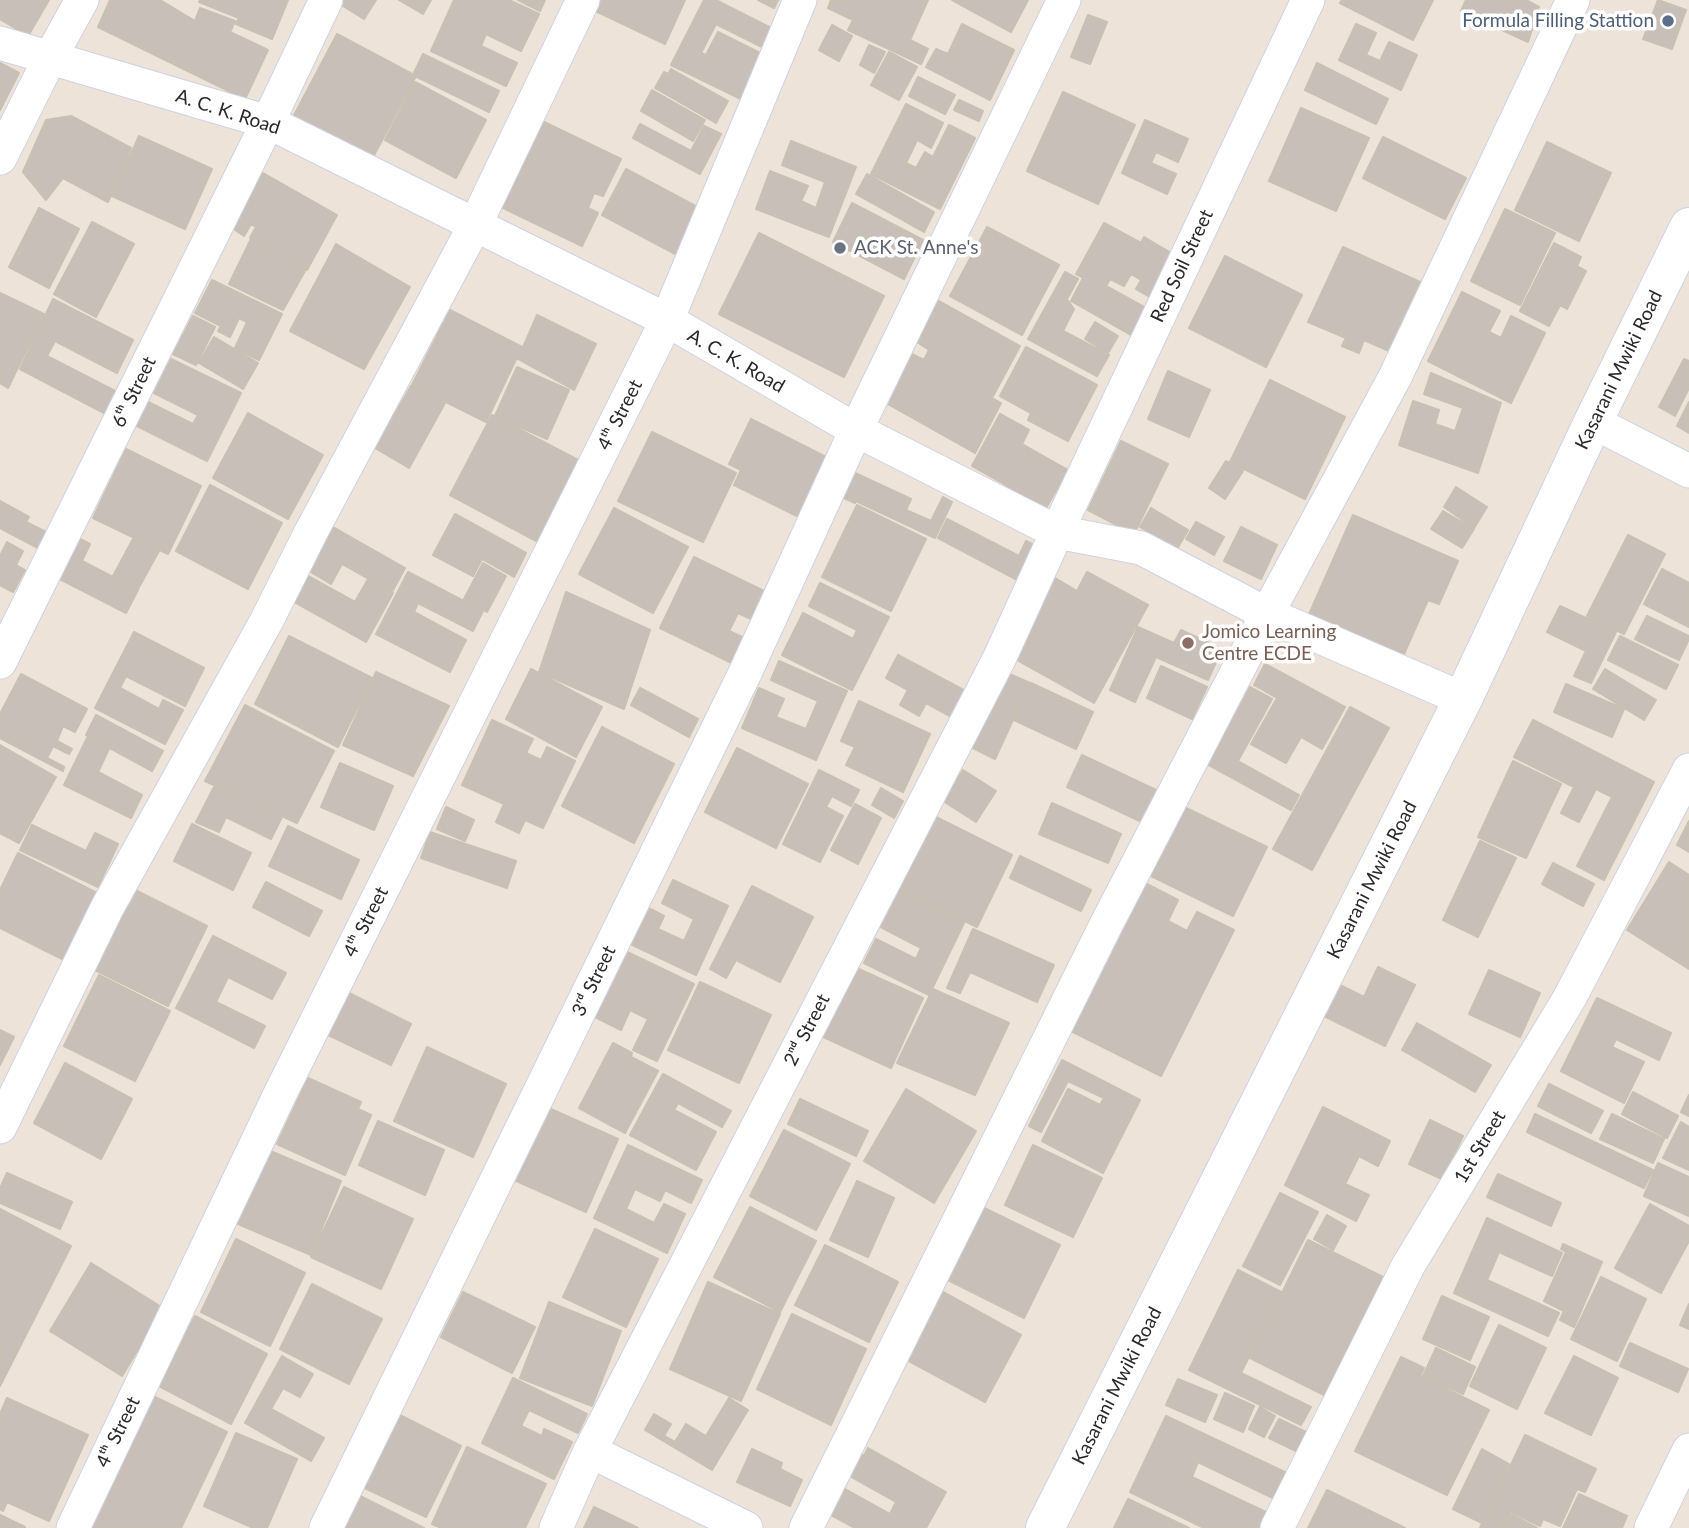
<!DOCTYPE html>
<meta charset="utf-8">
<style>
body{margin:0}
canvas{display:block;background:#ede3d8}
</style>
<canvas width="1689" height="1528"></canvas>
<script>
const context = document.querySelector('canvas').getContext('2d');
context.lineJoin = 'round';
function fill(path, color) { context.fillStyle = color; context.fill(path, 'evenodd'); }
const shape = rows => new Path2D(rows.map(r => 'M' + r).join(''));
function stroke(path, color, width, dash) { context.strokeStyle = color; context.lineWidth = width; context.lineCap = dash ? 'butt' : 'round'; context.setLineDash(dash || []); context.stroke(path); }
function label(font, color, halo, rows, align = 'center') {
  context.font = font + ' Lato,sans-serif'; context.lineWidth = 7; context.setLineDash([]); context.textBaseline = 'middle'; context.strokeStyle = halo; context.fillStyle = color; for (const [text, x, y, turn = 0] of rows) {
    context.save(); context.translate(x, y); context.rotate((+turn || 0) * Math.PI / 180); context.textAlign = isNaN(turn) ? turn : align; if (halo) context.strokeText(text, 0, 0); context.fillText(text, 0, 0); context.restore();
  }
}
const building = shape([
 [0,0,49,0,28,36,0,19,0,0],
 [110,0,160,0,195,21,200,8,235,21,230,32,268,50,245,99,98,27,110,0],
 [200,0,288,0,272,39,236,24,239,18,199,2,200,0],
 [340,0,376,0,364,19,338,3,340,0],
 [399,0,431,0,423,14,399,0],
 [454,0,509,0,539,14,521,51,486,34,481,46,517,63,506,86,431,51,454,0],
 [518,0,545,0,540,11,518,0],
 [588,0,685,0,665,44,585,6,588,0],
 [704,0,716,0,771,28,762,47,716,24,701,53,706,55,718,32,762,54,741,99,671,65,704,0],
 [758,0,778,0,774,8,758,0],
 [831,0,928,0,910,40,928,49,921,64,848,30,853,20,828,8,831,0],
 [952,0,1028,0,1011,32,952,0],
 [1342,0,1433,0,1413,40,1340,3,1342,0],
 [1466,0,1526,0,1539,7,1528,42,1461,11,1466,0],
 [1658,0,1686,10,1672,49,1643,39,1658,0],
 [1088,15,1107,22,1090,64,1071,57,1088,15],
 [962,24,1014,50,990,100,926,67,936,49,948,54,962,24],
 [1356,24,1376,33,1366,55,1380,61,1389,42,1417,55,1401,90,1339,60,1356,24],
 [832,25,852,36,839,61,819,50,832,25],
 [337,34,416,76,370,163,291,121,337,34],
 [869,45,885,52,874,73,860,65,869,45],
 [889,52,917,67,899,100,871,85,889,52],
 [423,54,499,91,489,112,413,75,423,54],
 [0,63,19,73,0,110,0,63],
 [1317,63,1388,99,1376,124,1305,90,1317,63],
 [671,69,728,101,716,123,655,88,664,72,668,74,671,69],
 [918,77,955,95,945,114,909,96,918,77],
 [415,82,486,120,456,178,385,140,415,82],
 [652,90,705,120,693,141,641,111,652,90],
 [1063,92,1135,125,1098,204,1027,171,1063,92],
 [959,100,983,111,979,121,954,110,959,100],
 [906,104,943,123,931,148,917,140,906,163,916,168,925,152,933,157,949,125,975,138,940,209,871,174,906,104],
 [1301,108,1369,138,1336,211,1269,181,1301,108],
 [71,116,131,148,108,202,63,178,46,200,23,172,46,120,71,116],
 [1145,120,1188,139,1178,162,1156,152,1151,163,1176,174,1167,194,1122,173,1145,120],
 [542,121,621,159,603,196,594,193,588,208,598,213,582,246,501,207,542,121],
 [640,124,691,151,704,126,721,134,700,174,633,138,640,124],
 [139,136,212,169,185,229,112,196,139,136],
 [1383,137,1466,178,1445,219,1363,178,1383,137],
 [791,141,856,167,829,237,756,209,770,171,808,186,801,201,816,208,825,182,782,165,791,141],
 [1547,142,1611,173,1579,241,1515,210,1547,142],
 [626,169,703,210,679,256,602,215,626,169],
 [263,173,337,215,307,270,250,238,256,227,251,224,244,236,232,228,263,173],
 [867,174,934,212,924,232,856,194,867,174],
 [852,203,923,240,904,279,833,242,852,203],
 [39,208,79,229,49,288,9,267,39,208],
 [1505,209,1555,233,1520,305,1471,281,1505,209],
 [92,222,134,244,96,317,54,294,92,222],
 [1104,223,1141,243,1144,237,1178,257,1155,300,1136,289,1141,280,1131,274,1124,286,1110,279,1106,286,1153,312,1138,339,1071,301,1083,278,1076,274,1104,223],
 [987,227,1059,265,1022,335,950,296,987,227],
 [759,233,884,296,844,377,719,314,759,233],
 [251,239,305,271,283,310,229,284,251,239],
 [1554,243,1581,257,1577,266,1586,271,1567,309,1560,305,1549,326,1520,311,1554,243],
 [336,244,410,287,364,369,290,331,336,244],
 [1343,247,1420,282,1389,351,1364,340,1359,353,1342,346,1346,338,1308,322,1343,247],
 [1225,256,1302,295,1266,367,1189,328,1225,256],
 [1065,272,1078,279,1067,299,1074,309,1063,331,1109,355,1097,376,1028,339,1065,272],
 [212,280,282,314,259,360,235,348,247,322,239,318,230,337,218,331,221,326,195,313,212,280],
 [1462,292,1500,311,1489,332,1501,338,1511,316,1545,333,1511,403,1428,361,1462,292],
 [0,293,44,314,8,388,0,383,0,293],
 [53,299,133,340,117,373,55,341,47,356,115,391,104,413,20,369,53,299],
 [939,301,1020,346,992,398,1001,403,975,453,886,403,912,354,924,360,929,350,917,342,939,301],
 [450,310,522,347,486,422,412,385,450,310],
 [537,315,596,344,574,390,518,359,537,315],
 [193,316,215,327,196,365,173,354,193,316],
 [1095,322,1118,336,1108,353,1085,339,1095,322],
 [214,337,258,363,243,389,199,363,214,337],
 [1026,347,1097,385,1068,441,1028,420,1031,413,1000,396,1026,347],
 [171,359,241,393,207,461,135,425,146,401,193,424,198,415,154,393,171,359],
 [1684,359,1689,361,1689,388,1675,416,1659,407,1684,359],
 [517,367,569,390,547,439,495,416,517,367],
 [1168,371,1210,390,1189,437,1148,419,1168,371],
 [1431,373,1501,403,1478,473,1399,445,1413,401,1439,410,1435,424,1455,431,1463,408,1424,394,1431,373],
 [1270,380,1345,417,1305,499,1230,462,1270,380],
 [411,386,445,403,409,468,375,448,411,386],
 [1689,402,1689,433,1677,426,1689,402],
 [248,413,323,455,288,519,213,478,248,413],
 [1000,414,1029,430,1022,444,1068,470,1046,508,972,466,1000,414],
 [492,415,582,462,540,543,450,495,492,415],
 [751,419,828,458,799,517,734,485,741,470,729,464,751,419],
 [652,432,736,473,703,542,618,501,652,432],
 [1121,441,1168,464,1134,534,1088,510,1121,441],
 [126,449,201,486,168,554,93,518,126,449],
 [1226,461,1243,471,1225,499,1209,488,1226,461],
 [855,473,911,499,906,510,931,521,943,497,952,502,935,538,856,501,855,503,844,498,855,473],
 [210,485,282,523,248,589,176,551,210,485],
 [1456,487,1487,507,1474,528,1444,507,1456,487],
 [0,501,29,517,26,522,46,532,38,548,0,528,0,501],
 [857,505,926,539,891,611,822,577,857,505],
 [614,508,688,547,653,613,579,574,614,508],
 [1151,508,1188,530,1177,549,1140,527,1151,508],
 [1443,511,1474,529,1462,548,1431,529,1443,511],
 [455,514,526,553,514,577,482,559,473,576,433,555,455,514],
 [1353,515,1458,561,1439,604,1428,600,1400,663,1306,621,1353,515],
 [947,519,1019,556,1026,541,1042,549,1025,584,938,538,947,519],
 [1196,522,1224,537,1214,555,1186,539,1196,522],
 [333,527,405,568,392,592,342,564,331,584,309,571,333,527],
 [1241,527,1277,545,1261,579,1224,561,1241,527],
 [72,535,90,544,82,561,138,590,126,613,52,575,72,535],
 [1628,535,1665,554,1624,634,1587,616,1628,535],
 [134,537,159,551,138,589,113,576,134,537],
 [7,542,23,551,16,565,25,570,13,592,0,585,0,556,7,542],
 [694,557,764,591,751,619,738,613,729,631,753,642,740,667,660,628,694,557],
 [483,563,506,576,487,612,464,599,483,563],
 [1662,569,1689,583,1689,627,1644,604,1662,569],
 [408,572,483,611,473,631,418,603,414,612,466,640,450,672,376,634,408,572],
 [1087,572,1148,605,1094,703,1006,654,1050,575,1077,591,1087,572],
 [308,576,355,602,368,579,393,593,366,642,294,602,308,576],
 [820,583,889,617,852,690,782,655,803,613,853,639,857,630,809,606,820,583],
 [566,592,650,630,624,709,539,672,566,592],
 [1560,606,1616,632,1591,683,1574,676,1586,651,1547,632,1560,606],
 [1647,616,1689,636,1689,639,1679,660,1635,639,1647,616],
 [1138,627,1174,643,1181,630,1222,649,1208,680,1156,657,1135,702,1110,690,1138,627],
 [134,632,204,668,185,706,126,676,120,688,159,709,163,700,183,710,165,744,95,708,134,632],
 [289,636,372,678,338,747,255,704,289,636],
 [1620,636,1678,665,1666,689,1608,660,1620,636],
 [898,655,973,695,959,721,926,703,919,716,900,705,908,690,886,678,898,655],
 [779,661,847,691,816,760,742,728,759,688,784,699,776,717,806,729,818,701,771,680,779,661],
 [1265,664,1345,707,1322,749,1301,737,1286,763,1251,744,1277,698,1254,685,1265,664],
 [1161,666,1207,687,1192,719,1147,698,1161,666],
 [531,669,602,707,576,757,506,719,531,669],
 [1605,669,1656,700,1644,720,1593,689,1605,669],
 [1003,671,1030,683,995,759,969,746,1003,671],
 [376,672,449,706,413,776,343,745,376,672],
 [21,674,87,709,75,732,63,726,57,741,72,749,69,754,53,746,47,758,64,767,63,771,0,738,0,714,21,674],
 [1031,683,1093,712,1076,749,1014,720,1031,683],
 [1566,684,1624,709,1612,737,1554,712,1566,684],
 [1250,687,1272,699,1238,761,1299,795,1291,810,1207,764,1250,687],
 [640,688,698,719,689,737,631,705,640,688],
 [859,701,930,734,903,792,846,765,855,747,841,741,859,701],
 [245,705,334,751,297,823,205,781,245,705],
 [1350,707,1389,728,1312,870,1273,849,1350,707],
 [96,715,163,751,152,771,86,735,96,715],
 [492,720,533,739,526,753,541,760,547,747,575,761,543,828,525,820,519,833,496,822,504,804,462,785,492,720],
 [1533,720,1654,782,1604,880,1577,866,1612,797,1596,789,1579,822,1561,813,1574,787,1514,757,1533,720],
 [602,727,674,764,634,843,562,806,602,727],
 [87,738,109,749,98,772,142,795,131,818,64,785,87,738],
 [0,745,56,777,19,843,0,833,0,745],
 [737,748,808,784,776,848,705,812,737,748],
 [1082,755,1156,790,1142,822,1067,787,1082,755],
 [1513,761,1561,784,1526,858,1478,837,1513,761],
 [340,763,393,786,374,830,321,807,340,763],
 [819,770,859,790,851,806,832,796,826,807,843,816,820,862,783,844,819,770],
 [963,770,996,791,976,822,943,801,963,770],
 [214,787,282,817,271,839,226,817,219,832,196,822,214,787],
 [881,788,903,801,894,818,872,805,881,788],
 [1052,803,1121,834,1108,863,1039,834,1052,803],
 [855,804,881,818,858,864,831,850,855,804],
 [446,807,474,820,465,841,437,829,446,807],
 [1184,807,1267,847,1233,916,1151,876,1184,807],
 [932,815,1012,855,977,927,896,887,932,815],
 [1689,821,1689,852,1677,845,1689,821],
 [192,824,251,853,233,890,174,861,192,824],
 [32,825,86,851,95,833,118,844,98,887,20,850,32,825],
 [288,826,359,860,341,899,269,866,288,826],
 [430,832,516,861,507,888,421,858,430,832],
 [1480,841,1516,858,1478,937,1443,920,1480,841],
 [18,853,97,893,64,960,0,928,0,890,18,853],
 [1020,856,1091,890,1081,911,1010,878,1020,856],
 [1669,862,1689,875,1689,969,1627,930,1669,862],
 [1553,863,1594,884,1583,906,1542,884,1553,863],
 [673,880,728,906,696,975,624,941,641,904,664,916,658,929,684,941,694,919,662,903,673,880],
 [266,882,322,911,309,936,253,907,266,882],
 [1145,883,1178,900,1168,921,1187,931,1197,912,1234,930,1161,1076,1071,1031,1145,883],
 [752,886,813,917,780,982,736,960,726,978,710,969,752,886],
 [131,888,207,926,168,1006,91,968,131,888],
 [893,888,964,923,929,995,864,963,876,939,916,959,921,948,875,924,893,888],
 [973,929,1054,965,1037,1002,970,972,960,993,947,988,973,929],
 [213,936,286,973,272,999,228,977,216,1002,265,1026,254,1048,176,1008,213,936],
 [623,950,694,984,657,1061,633,1050,648,1019,630,1010,621,1030,591,1015,623,950],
 [852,966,923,998,891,1068,821,1036,852,966],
 [1378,967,1415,985,1385,1046,1322,1015,1338,984,1364,997,1378,967],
 [1489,970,1540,993,1520,1037,1469,1014,1489,970],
 [99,975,170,1011,135,1081,64,1046,99,975],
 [700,982,771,1015,739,1083,668,1050,700,982],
 [341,989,411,1024,391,1065,320,1031,341,989],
 [933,989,1009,1023,975,1095,897,1063,933,989],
 [1597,998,1671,1033,1659,1060,1616,1039,1612,1047,1644,1062,1624,1103,1561,1071,1597,998],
 [1417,1023,1491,1065,1475,1092,1402,1050,1417,1023],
 [0,1030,14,1037,0,1065,0,1030],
 [613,1043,632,1053,631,1057,658,1071,625,1133,579,1108,613,1043],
 [427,1047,506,1084,473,1157,394,1121,427,1047],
 [1062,1060,1140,1100,1103,1173,1042,1141,1068,1089,1100,1105,1104,1098,1068,1081,1041,1132,1029,1126,1062,1060],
 [65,1063,132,1099,101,1159,34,1123,65,1063],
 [663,1074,731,1111,722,1127,678,1103,674,1110,716,1132,696,1170,630,1135,663,1074],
 [308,1078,361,1102,358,1109,371,1115,345,1175,277,1144,308,1078],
 [1549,1084,1603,1111,1591,1133,1538,1106,1549,1084],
 [906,1089,976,1131,934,1203,864,1161,906,1089],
 [1633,1092,1678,1116,1667,1138,1622,1114,1633,1092],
 [1689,1095,1689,1116,1681,1112,1689,1095],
 [800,1099,868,1131,856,1156,788,1124,800,1099],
 [544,1106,618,1139,586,1212,512,1179,544,1106],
 [1323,1107,1390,1141,1378,1166,1359,1156,1345,1184,1369,1195,1356,1221,1285,1185,1323,1107],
 [1535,1114,1653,1170,1644,1188,1527,1132,1535,1114],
 [1612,1114,1664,1139,1653,1163,1600,1139,1612,1114],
 [1430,1120,1463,1136,1442,1179,1409,1164,1430,1120],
 [378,1121,444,1150,425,1195,359,1165,378,1121],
 [1681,1122,1689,1127,1689,1170,1663,1158,1681,1122],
 [784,1130,850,1164,816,1230,750,1196,784,1130],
 [628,1145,702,1180,691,1203,665,1190,660,1201,635,1189,626,1209,654,1223,664,1204,685,1214,667,1253,594,1218,628,1145],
 [1033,1145,1102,1178,1073,1237,1005,1205,1033,1145],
 [268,1150,341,1181,311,1255,238,1224,268,1150],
 [1658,1163,1689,1177,1689,1216,1644,1196,1658,1163],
 [7,1173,72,1202,60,1229,0,1203,0,1188,7,1173],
 [1498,1174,1561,1203,1551,1226,1487,1197,1498,1174],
 [857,1181,894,1198,868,1257,830,1240,857,1181],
 [344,1187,413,1219,381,1289,311,1257,344,1187],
 [1280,1193,1318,1212,1280,1285,1243,1266,1280,1193],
 [976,1204,1060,1245,1024,1318,940,1276,976,1204],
 [1650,1204,1689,1226,1689,1241,1661,1293,1615,1268,1650,1204],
 [750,1207,816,1241,780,1312,714,1277,750,1207],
 [0,1209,71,1246,0,1386,0,1209],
 [1327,1215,1346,1226,1333,1250,1314,1239,1327,1215],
 [1487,1218,1562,1253,1552,1276,1499,1252,1487,1280,1559,1313,1548,1336,1454,1293,1487,1218],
 [595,1229,658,1259,626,1327,563,1297,595,1229],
 [236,1239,305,1273,270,1346,201,1312,236,1239],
 [1308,1240,1383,1277,1324,1395,1250,1358,1308,1240],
 [1563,1244,1602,1262,1574,1327,1560,1320,1564,1311,1544,1301,1566,1252,1561,1249,1563,1244],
 [825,1245,898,1282,869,1342,795,1305,825,1245],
 [91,1263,163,1308,122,1376,50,1331,91,1263],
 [1238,1270,1281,1292,1241,1373,1311,1407,1301,1425,1189,1370,1238,1270],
 [1601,1277,1646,1299,1617,1361,1571,1339,1601,1277],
 [708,1282,780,1314,741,1401,670,1369,708,1282],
 [312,1284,382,1319,349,1384,280,1349,312,1284],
 [463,1292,535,1327,512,1373,441,1337,463,1292],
 [943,1292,1021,1335,985,1402,907,1360,943,1292],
 [1442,1296,1489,1317,1470,1360,1423,1339,1442,1296],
 [549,1302,621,1331,592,1406,520,1378,549,1302],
 [1689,1304,1689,1329,1680,1325,1689,1304],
 [792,1314,866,1349,831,1425,757,1389,792,1314],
 [195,1316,267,1354,231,1424,159,1386,195,1316],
 [1499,1325,1546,1348,1517,1409,1470,1386,1499,1325],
 [1630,1343,1688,1369,1678,1392,1620,1366,1630,1343],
 [1436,1348,1475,1367,1463,1394,1423,1376,1436,1348],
 [282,1356,313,1374,300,1397,283,1388,271,1409,324,1438,311,1461,245,1423,282,1356],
 [1574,1356,1618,1378,1591,1435,1545,1413,1574,1356],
 [1401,1357,1424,1368,1420,1376,1489,1410,1447,1495,1355,1451,1401,1357],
 [513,1378,587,1414,578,1433,529,1410,521,1426,542,1436,544,1429,572,1442,554,1479,482,1443,513,1378],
 [1178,1379,1217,1395,1205,1422,1166,1405,1178,1379],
 [1225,1393,1254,1406,1243,1432,1214,1419,1225,1393],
 [151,1395,227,1432,181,1528,87,1528,151,1395],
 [7,1398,88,1435,49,1521,7,1502,3,1511,0,1509,0,1414,7,1398],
 [729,1398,748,1410,712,1470,645,1430,654,1414,671,1424,664,1436,675,1442,686,1424,706,1436,729,1398],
 [1260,1407,1275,1416,1264,1437,1249,1429,1260,1407],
 [388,1409,461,1446,426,1517,352,1482,388,1409],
 [1166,1416,1289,1474,1277,1500,1198,1462,1192,1477,1272,1515,1266,1528,1204,1528,1130,1492,1166,1416],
 [1279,1419,1306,1432,1296,1451,1269,1438,1279,1419],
 [236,1433,297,1459,267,1528,253,1528,204,1506,236,1433],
 [1525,1435,1596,1469,1585,1492,1577,1489,1560,1526,1543,1519,1540,1526,1511,1512,1506,1523,1488,1514,1525,1435],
 [467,1447,546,1484,525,1528,441,1528,432,1524,467,1447],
 [868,1448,946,1492,926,1528,855,1528,831,1515,845,1489,890,1514,896,1502,846,1474,858,1453,864,1456,868,1448],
 [752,1449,782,1463,780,1469,802,1480,790,1506,737,1482,752,1449],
 [1482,1449,1509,1464,1482,1523,1453,1509,1482,1449],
 [1327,1490,1405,1528,1308,1528,1327,1490],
 [352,1492,424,1528,335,1528,352,1492],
 [1579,1494,1627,1516,1622,1528,1563,1528,1579,1494],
 [1128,1499,1189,1528,1114,1528,1128,1499],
 [594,1507,638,1528,584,1528,594,1507],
 [0,1515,25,1527,25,1528,0,1528,0,1515],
 [1486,1515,1507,1525,1512,1515,1537,1528,1480,1528,1486,1515]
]);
const street = shape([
 [0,43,268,122,667,320,856,430,1057,532,1141,548,1267,614,1463,699],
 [0,158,50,58,82,0],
 [1593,422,1689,471],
 [0,662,268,122,326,0],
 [0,1127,107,908,267,620,311,532,475,225,583,0],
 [590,1451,746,1528],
 [73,1528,280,1094,667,320,800,0],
 [326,1528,745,673,856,430,1064,0],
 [556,1528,590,1451,1000,657,1057,532,1308,0],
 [806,1528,1107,923,1267,614,1395,377,1573,0],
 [1277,1528,1408,1266,1569,999,1689,770],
 [1651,1528,1689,1450]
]);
const secondary = shape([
 [1045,1528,1463,699,1593,422,1689,227]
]);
const markers = [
 [1668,21,7,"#5c6f8a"],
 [840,248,7,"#6b7280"],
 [1188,643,7,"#8d6e63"]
];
const serviceNames = [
 ["Formula Filling Stattion",1654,21]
];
const streetNames = [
 ["A. C. K. Road",228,112,18],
 ["Red Soil Street",1182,266,-65],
 ["A. C. K. Road",736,361,30],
 ["Kasarani Mwiki Road",1619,370,-64],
 ["6ᵗʰ Street",134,392,-64],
 ["4ᵗʰ Street",620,415,-63],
 ["Kasarani Mwiki Road",1372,880,-63],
 ["4ᵗʰ Street",366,922,-63],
 ["3ʳᵈ Street",594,981,-64],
 ["2ⁿᵈ Street",807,1030,-63],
 ["1st Street",1480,1147,-59],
 ["Kasarani Mwiki Road",1117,1386,-63],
 ["4ᵗʰ Street",118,1432,-64]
];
const worshipNames = [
 ["ACK St. Anne's",854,248]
];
const educationNames = [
 ["Jomico Learning",1202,632],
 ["Centre ECDE",1202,654]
];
fill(building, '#c8c0b8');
stroke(building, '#c8c0b2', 2);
stroke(street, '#cdd2e3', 35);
stroke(secondary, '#cdd2e3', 40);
stroke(street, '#fff', 33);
stroke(secondary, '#fff', 38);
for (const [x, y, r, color] of markers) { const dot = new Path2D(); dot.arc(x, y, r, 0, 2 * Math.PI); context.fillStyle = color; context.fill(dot); stroke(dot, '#fff', 2.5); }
label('19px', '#4e5e75', '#fff', serviceNames, 'right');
label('19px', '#282828', '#fff', streetNames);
label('19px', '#5b616d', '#fff', worshipNames, 'left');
label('19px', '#785e54', '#fff', educationNames, 'left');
</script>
